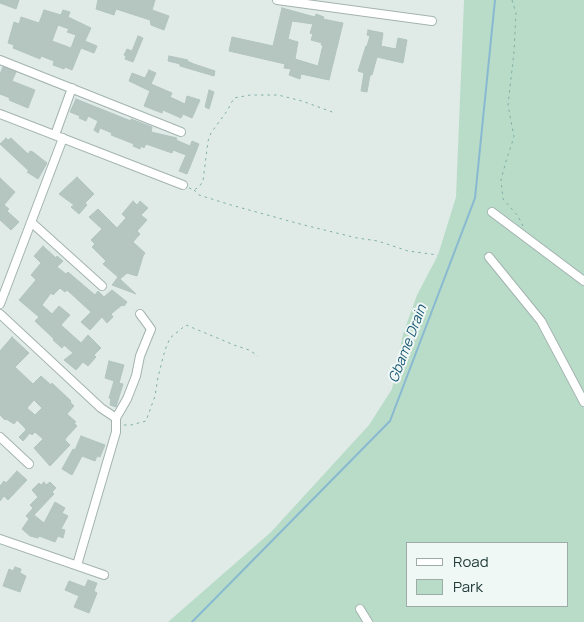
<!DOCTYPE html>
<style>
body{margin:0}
#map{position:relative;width:584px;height:622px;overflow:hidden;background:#e0ebe8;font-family:Manrope,sans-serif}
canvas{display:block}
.legend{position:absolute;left:406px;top:542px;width:162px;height:65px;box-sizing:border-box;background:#f0f8f5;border:1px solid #9daca9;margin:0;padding:6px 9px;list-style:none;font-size:15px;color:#213b38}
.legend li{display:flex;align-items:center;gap:10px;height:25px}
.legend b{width:25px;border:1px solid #9daca9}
</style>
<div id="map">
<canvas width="584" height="622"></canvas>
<ul class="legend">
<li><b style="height:6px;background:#fff"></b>Road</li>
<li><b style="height:14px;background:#b9dcc8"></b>Park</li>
</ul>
</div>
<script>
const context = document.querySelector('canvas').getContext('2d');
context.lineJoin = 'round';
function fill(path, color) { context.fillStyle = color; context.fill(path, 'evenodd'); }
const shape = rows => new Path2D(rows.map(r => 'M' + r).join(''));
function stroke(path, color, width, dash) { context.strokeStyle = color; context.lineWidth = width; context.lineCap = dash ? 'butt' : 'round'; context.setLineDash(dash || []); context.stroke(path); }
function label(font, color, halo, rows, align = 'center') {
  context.font = font + ' Manrope,sans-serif'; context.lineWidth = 4; context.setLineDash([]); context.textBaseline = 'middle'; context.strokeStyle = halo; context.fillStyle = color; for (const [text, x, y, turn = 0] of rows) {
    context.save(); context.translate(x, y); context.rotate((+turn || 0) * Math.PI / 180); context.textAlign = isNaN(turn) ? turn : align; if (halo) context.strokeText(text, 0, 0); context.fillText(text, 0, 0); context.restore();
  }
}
const green = shape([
 [464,0,584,0,584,622,168,622,271,532,369,425,392,389,403,334,417,295,438,255,456,197],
 [408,543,568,543,568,606,408,606]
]);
const stream = shape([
 [192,622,390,421,475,198,495,0]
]);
const building = shape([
 [0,0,19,0,16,9,0,3,0,0],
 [98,0,155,0,152,10,169,16,164,30,151,25,150,20,116,9,114,15,96,9,98,0],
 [282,8,315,17,316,14,324,17,323,19,343,23,329,80,301,74,300,79,289,75,291,69,284,68,285,64,229,51,232,37,273,46,282,8],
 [292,21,313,24,310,33,313,34,311,40,322,43,321,45,323,45,318,66,295,59,298,42,288,39,292,21],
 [44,10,61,15,63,10,70,12,68,17,91,28,85,41,97,46,94,53,81,48,72,70,65,67,64,69,53,65,54,61,41,56,40,59,13,48,14,45,8,43,14,22,19,24,21,17,39,23,44,10],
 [58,25,69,29,67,32,76,35,71,48,52,41,58,25],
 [368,30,383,33,381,46,396,49,398,38,407,40,403,63,377,57,372,75,370,75,367,92,361,91,364,73,358,71,366,46,367,46,370,36,367,35,368,30],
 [138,36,143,38,133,62,125,59,126,56,124,55,127,49,132,51,138,36],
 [169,56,188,60,187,61,194,64,215,71,214,76,180,66,180,64,168,61,169,56],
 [3,67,16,72,12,81,35,90,28,108,9,100,10,98,0,94,0,74,3,67],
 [149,70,156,73,151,84,172,93,170,97,185,104,187,96,200,100,192,118,183,114,181,118,163,110,162,113,144,106,150,91,129,81,132,73,145,78,149,70],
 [209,90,214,92,209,109,205,107,209,90],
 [76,99,131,121,131,119,152,127,151,132,177,138,176,140,190,146,192,141,199,144,187,174,179,171,186,155,173,150,172,153,146,144,144,148,141,146,140,149,133,146,134,144,111,135,112,133,100,128,98,133,94,130,98,121,88,116,86,121,79,118,80,116,70,112,76,99],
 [6,138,8,140,11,138,28,154,30,151,33,152,47,163,38,179,27,172,29,171,0,144,6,138],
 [77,177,94,194,85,203,87,205,79,214,71,207,74,205,59,194,77,177],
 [0,178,15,192,4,205,9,209,7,211,19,222,11,230,0,220,0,178],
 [133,201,137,205,140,201,148,208,141,215,147,220,137,231,140,234,133,242,145,253,143,256,137,276,127,273,120,279,136,294,112,285,118,277,103,264,106,261,92,247,95,244,91,240,102,229,89,217,98,209,117,228,126,218,122,214,133,201],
 [43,246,56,258,57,256,63,261,57,267,66,274,68,272,95,295,98,291,104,297,112,290,127,302,124,306,122,305,111,314,113,317,107,323,102,317,90,330,81,322,91,312,67,290,65,292,60,288,53,295,51,293,42,305,52,314,59,306,70,315,61,325,81,343,88,335,101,348,94,355,96,357,88,366,83,362,76,370,64,360,73,353,64,345,62,348,53,340,54,339,35,321,39,317,19,300,36,280,31,275,41,263,34,256,43,246],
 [12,337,29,353,15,367,33,384,41,376,51,385,52,383,71,401,70,402,74,406,67,414,76,422,74,423,77,426,66,438,65,440,70,445,50,466,34,448,43,439,35,432,32,435,30,433,23,441,19,437,26,430,25,428,17,420,14,424,6,419,5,420,0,415,0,351,12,337],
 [34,400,42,408,35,415,27,408,34,400],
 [109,361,124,365,119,383,123,384,116,407,110,405,111,399,109,398,114,381,105,378,109,361],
 [81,436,105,445,100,457,97,456,95,461,82,456,72,475,62,469,73,449,75,450,81,436],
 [17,471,27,480,8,500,4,496,0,501,0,486,4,481,6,483,17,471],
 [44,482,46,485,50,482,56,488,52,492,54,494,34,515,44,523,55,502,65,508,62,513,68,516,61,529,65,530,63,538,58,536,55,542,39,536,38,538,30,536,22,529,29,519,26,516,33,508,30,505,38,497,32,490,39,483,41,485,44,482],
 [15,567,21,569,20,573,26,576,20,592,3,586,9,569,13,571,15,567],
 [88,580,97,583,94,591,97,593,89,613,74,607,79,596,65,590,69,581,85,587,88,580]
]);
const path = shape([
 [512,0,516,13,514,52,508,105,514,137,506,161,501,180,503,199,518,216,523,226],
 [189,188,194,190,199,187,203,181,208,141,211,133,227,111,234,98,250,95,278,95,302,101,335,113],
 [194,190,199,195,231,205,300,224,357,238,378,241,408,251,438,255],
 [124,425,131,425,146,421,155,396,158,377,165,350,170,338,186,325,234,345,249,350,258,356]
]);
const street = shape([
 [277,0,432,21],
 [0,60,181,132],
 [0,114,183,185],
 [55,135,72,88],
 [492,212,584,281],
 [31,222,102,286],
 [489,257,541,321,584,402],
 [0,304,63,138],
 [0,314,101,408,116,418,116,432,77,565],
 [116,418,127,399,136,376,140,356,151,329,140,314],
 [0,437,29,464],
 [0,539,104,575],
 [360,609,368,622]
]);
const waterNames = [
 ["Gbame Drain",408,344,-69]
];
fill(green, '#b9dcc8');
stroke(stream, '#88b9d0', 2);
fill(building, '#b5c6c1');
stroke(building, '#b2c4c0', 1);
stroke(street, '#a3b3b0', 10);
stroke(path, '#80afa8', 1, [2.5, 4]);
stroke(street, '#fff', 8);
label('italic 14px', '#1b5977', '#f0f8f5', waterNames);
</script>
